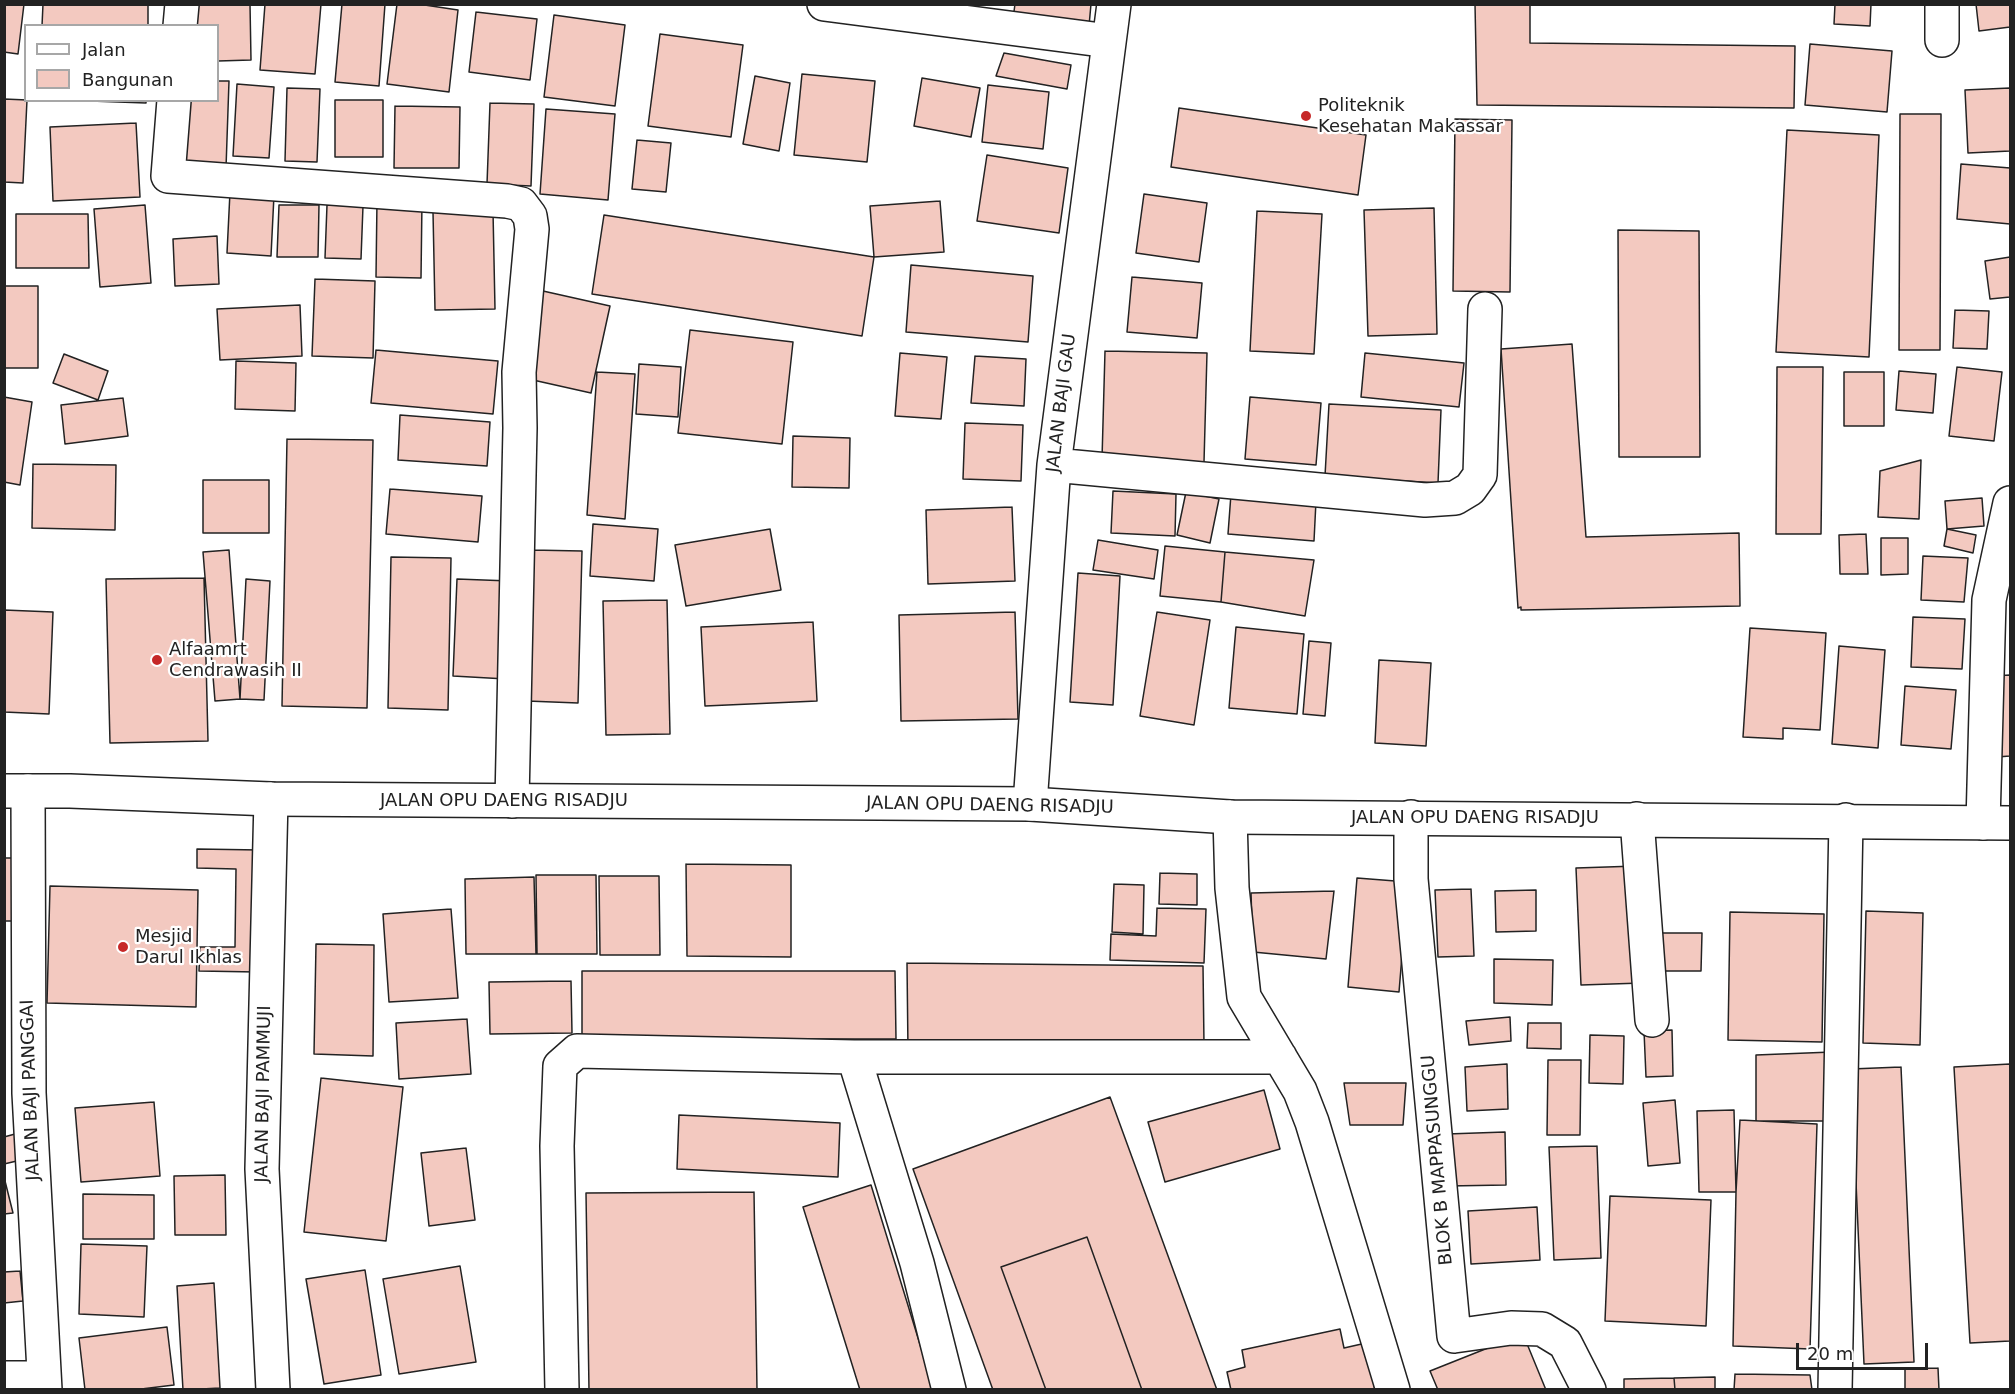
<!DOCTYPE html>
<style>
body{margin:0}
#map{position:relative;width:2015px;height:1394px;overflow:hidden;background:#fff;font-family:"DejaVu Sans",sans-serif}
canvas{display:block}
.frame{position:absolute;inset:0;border:6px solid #222;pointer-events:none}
.legend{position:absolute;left:24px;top:24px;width:195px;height:78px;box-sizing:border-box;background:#fff;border:2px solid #a7a7a7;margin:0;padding:8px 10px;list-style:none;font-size:18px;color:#222}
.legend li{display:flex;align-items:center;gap:12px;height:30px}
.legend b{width:30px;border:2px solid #a7a7a7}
.scale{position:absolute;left:1796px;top:1343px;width:132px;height:27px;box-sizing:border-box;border:3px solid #222;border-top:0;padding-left:8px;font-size:18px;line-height:21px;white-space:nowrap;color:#222;-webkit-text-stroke:4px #fff;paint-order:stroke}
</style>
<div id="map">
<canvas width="2015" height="1394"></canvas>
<div class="frame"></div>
<ul class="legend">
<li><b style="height:8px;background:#fff"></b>Jalan</li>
<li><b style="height:16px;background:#f3c9c0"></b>Bangunan</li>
</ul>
<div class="scale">20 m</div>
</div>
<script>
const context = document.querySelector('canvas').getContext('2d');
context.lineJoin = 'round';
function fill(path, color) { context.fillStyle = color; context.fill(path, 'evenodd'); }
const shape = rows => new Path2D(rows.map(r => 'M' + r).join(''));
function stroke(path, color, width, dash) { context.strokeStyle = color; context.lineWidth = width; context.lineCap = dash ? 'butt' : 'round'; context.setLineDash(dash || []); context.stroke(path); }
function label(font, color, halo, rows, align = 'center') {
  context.font = font + ' "DejaVu Sans",sans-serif'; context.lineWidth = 4.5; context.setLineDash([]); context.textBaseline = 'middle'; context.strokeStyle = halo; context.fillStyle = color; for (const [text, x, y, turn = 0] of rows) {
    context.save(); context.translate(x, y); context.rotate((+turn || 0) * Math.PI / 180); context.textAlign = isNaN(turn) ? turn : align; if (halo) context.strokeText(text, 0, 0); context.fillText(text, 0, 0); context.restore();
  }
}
const building = shape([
 [4,4,24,4,18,54,4,52,4,4],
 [43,4,148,4,148,26,42,26,43,4],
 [186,4,250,4,251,60,218,61,218,26,187,26,186,4],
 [265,4,321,4,315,74,260,70,265,4],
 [342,4,385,4,379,86,335,82,342,4],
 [397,4,418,4,458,10,449,92,387,84,397,4],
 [1015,4,1091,4,1089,26,1013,19,1015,4],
 [1475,4,1530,4,1530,43,1795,46,1794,108,1477,105,1475,4],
 [1835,4,1871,4,1870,26,1834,24,1835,4],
 [1976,4,2010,4,2010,27,1979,31,1976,4],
 [476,12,537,19,530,80,469,72,476,12],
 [554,15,625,25,615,106,544,97,554,15],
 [660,34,743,45,731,137,648,126,660,34],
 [1810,44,1892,51,1887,112,1805,105,1810,44],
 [1004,53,1071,65,1067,89,996,76,1004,53],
 [802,74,875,81,867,162,794,155,802,74],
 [755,76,790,83,779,151,743,144,755,76],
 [922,78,980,88,971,137,914,126,922,78],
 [218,81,229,81,226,168,181,165,183,100,218,100,218,81],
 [237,84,274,87,269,158,233,156,237,84],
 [988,85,1049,92,1043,149,982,142,988,85],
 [287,88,320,89,317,162,285,161,287,88],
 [2010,88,2010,151,1968,153,1965,90,2010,88],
 [4,99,27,100,23,183,4,182,4,99],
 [62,100,146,100,146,103,62,100],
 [335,100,383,100,383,157,335,157,335,100],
 [490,103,534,104,531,186,487,184,490,103],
 [395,106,460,107,459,168,394,168,395,106],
 [1179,108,1366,135,1358,195,1171,167,1179,108],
 [546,109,615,114,608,200,540,194,546,109],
 [1900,114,1941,114,1940,350,1899,350,1900,114],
 [1455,119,1512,120,1510,292,1453,291,1455,119],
 [136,123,140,197,53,201,50,127,136,123],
 [1787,130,1879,135,1869,357,1776,352,1787,130],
 [637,140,671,143,666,192,632,189,637,140],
 [987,155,1068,168,1059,233,977,221,987,155],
 [1961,164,2010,168,2010,224,1957,219,1961,164],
 [230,192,274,195,271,256,227,253,230,192],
 [1144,194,1207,203,1199,262,1136,253,1144,194],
 [377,200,422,201,421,278,376,277,377,200],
 [940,201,944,252,874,257,870,206,940,201],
 [145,205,151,283,100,287,94,209,145,205],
 [279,205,319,205,318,257,277,257,279,205],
 [327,205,363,206,361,259,325,258,327,205],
 [1434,208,1437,334,1368,336,1364,210,1434,208],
 [493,211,495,309,435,310,433,212,493,211],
 [1257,211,1322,214,1314,354,1250,351,1257,211],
 [16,214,88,214,89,268,16,268,16,214],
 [604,215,874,257,862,336,592,294,604,215],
 [1618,230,1699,231,1700,457,1619,457,1618,230],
 [217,236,219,284,175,286,173,239,217,236],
 [2010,257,2010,297,1990,299,1985,261,2010,257],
 [911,265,1033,276,1028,342,906,332,911,265],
 [1132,277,1202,283,1197,338,1127,332,1132,277],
 [315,279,375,281,373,358,312,356,315,279],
 [4,286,38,286,38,368,4,368,4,286],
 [543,291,610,306,591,393,524,378,543,291],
 [300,305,302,356,220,360,217,309,300,305],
 [1955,310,1989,311,1987,349,1953,348,1955,310],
 [690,330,793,342,782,444,678,433,690,330],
 [1572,344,1586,537,1739,533,1740,606,1521,610,1521,607,1518,608,1501,349,1572,344],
 [376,350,498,361,493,414,371,403,376,350],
 [1105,351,1207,353,1204,462,1102,459,1105,351],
 [900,353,947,357,941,419,895,416,900,353],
 [1365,353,1464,363,1459,407,1361,397,1365,353],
 [64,354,108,371,98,400,53,383,64,354],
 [975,356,1026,359,1024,406,971,403,975,356],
 [236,361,296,363,295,411,235,409,236,361],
 [639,364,681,367,678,417,636,414,639,364],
 [1777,367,1823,367,1821,534,1776,534,1777,367],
 [1957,367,2002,372,1994,441,1949,436,1957,367],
 [1899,371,1936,374,1933,413,1896,410,1899,371],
 [597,372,635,374,625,519,587,515,597,372],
 [1844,372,1884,372,1884,426,1844,426,1844,372],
 [4,397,32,402,20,485,4,482,4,397],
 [1250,397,1321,403,1316,465,1245,459,1250,397],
 [123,398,128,436,65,444,61,405,123,398],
 [1329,404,1441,410,1438,483,1325,476,1329,404],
 [400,415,490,422,487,466,398,460,400,415],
 [965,423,1023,425,1021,481,963,479,965,423],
 [793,436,850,438,849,488,792,487,793,436],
 [287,439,373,440,367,708,282,706,287,439],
 [1921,460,1919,519,1878,517,1880,471,1921,460],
 [33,464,116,465,115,530,32,528,33,464],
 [203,480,269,480,269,533,203,533,203,480],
 [390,489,482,496,478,542,386,534,390,489],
 [1113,491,1176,494,1175,536,1111,533,1113,491],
 [1186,492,1219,499,1210,543,1177,535,1186,492],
 [1231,494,1316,501,1314,541,1228,534,1231,494],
 [1982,498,1984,526,1947,529,1945,501,1982,498],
 [1012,507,1015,581,928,584,926,510,1012,507],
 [593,524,658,529,654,581,590,576,593,524],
 [770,529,781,590,686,606,675,545,770,529],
 [1947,529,1976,535,1973,553,1944,546,1947,529],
 [1866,534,1868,574,1840,574,1839,535,1866,534],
 [1881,538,1908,538,1908,574,1881,575,1881,538],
 [1098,540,1158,550,1154,579,1093,570,1098,540],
 [1165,546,1225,552,1221,602,1160,596,1165,546],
 [229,550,240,699,215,701,203,552,229,550],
 [531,550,582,551,578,703,527,701,531,550],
 [1225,552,1314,560,1305,616,1221,602,1225,552],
 [1923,556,1968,558,1964,602,1921,600,1923,556],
 [391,557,451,558,448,710,388,708,391,557],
 [1078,573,1120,576,1113,705,1070,702,1078,573],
 [204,578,208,741,110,743,106,579,204,578],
 [246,579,270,581,264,700,240,699,246,579],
 [457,579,510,581,506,679,453,676,457,579],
 [667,600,670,734,606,735,603,601,667,600],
 [4,610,53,612,49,714,4,712,4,610],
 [1015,612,1018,719,901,721,899,615,1015,612],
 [1157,612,1210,620,1194,725,1140,716,1157,612],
 [1913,617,1965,619,1962,669,1911,667,1913,617],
 [813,622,817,701,705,706,701,627,813,622],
 [1236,627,1304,634,1297,714,1229,708,1236,627],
 [1750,628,1826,633,1820,730,1783,728,1783,739,1743,737,1750,628],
 [1309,641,1331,643,1325,716,1303,714,1309,641],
 [1839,646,1885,650,1878,748,1832,744,1839,646],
 [1379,660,1431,663,1426,746,1375,743,1379,660],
 [2010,675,2010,756,1997,757,1993,676,2010,675],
 [1905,686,1956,690,1951,749,1901,745,1905,686],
 [197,849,260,850,257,972,199,971,200,947,235,947,236,869,197,868,197,849],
 [4,858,12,858,13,921,4,921,4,858],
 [686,864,791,865,791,957,687,956,686,864],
 [1637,866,1642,983,1581,985,1576,868,1637,866],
 [1160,873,1197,874,1197,905,1159,904,1160,873],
 [536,875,596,875,597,954,537,954,536,875],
 [599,876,659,876,660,955,600,955,599,876],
 [534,877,536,954,466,954,465,879,534,877],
 [1357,878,1408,882,1399,992,1348,987,1357,878],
 [1114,884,1144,885,1143,934,1112,932,1114,884],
 [50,886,198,890,196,1007,47,1003,50,886],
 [1471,889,1474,956,1438,957,1435,890,1471,889],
 [1536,890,1536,931,1496,932,1495,891,1536,890],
 [1334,891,1326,959,1253,952,1251,893,1334,891],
 [1157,908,1206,909,1204,963,1110,960,1111,934,1156,936,1157,908],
 [451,909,458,998,389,1002,383,914,451,909],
 [1866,911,1923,913,1920,1045,1863,1043,1866,911],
 [1730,912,1824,914,1822,1042,1728,1040,1730,912],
 [1662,933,1702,933,1701,971,1662,971,1662,933],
 [316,944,374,945,373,1056,314,1054,316,944],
 [1494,959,1553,960,1552,1005,1494,1003,1494,959],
 [907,963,1203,966,1204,1045,908,1051,907,963],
 [582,971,895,971,896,1039,582,1039,582,971],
 [571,981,572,1033,490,1034,489,982,571,981],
 [1510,1017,1511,1041,1469,1045,1466,1021,1510,1017],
 [467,1019,471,1074,399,1079,396,1023,467,1019],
 [1528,1023,1561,1023,1561,1049,1527,1048,1528,1023],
 [1672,1030,1673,1076,1646,1077,1644,1031,1672,1030],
 [1590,1035,1624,1036,1623,1084,1589,1083,1590,1035],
 [1832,1052,1831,1121,1756,1121,1756,1055,1832,1052],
 [1548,1060,1581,1060,1580,1135,1547,1135,1548,1060],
 [1507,1064,1508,1109,1467,1111,1465,1067,1507,1064],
 [2010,1064,2010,1341,1970,1343,1954,1067,2010,1064],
 [1901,1067,1914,1362,1864,1364,1851,1069,1901,1067],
 [321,1078,403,1087,386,1241,304,1232,321,1078],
 [1344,1083,1406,1083,1403,1125,1350,1125,1344,1083],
 [1264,1090,1280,1149,1165,1182,1148,1122,1264,1090],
 [1110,1097,1217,1390,1142,1390,1087,1237,1001,1267,1046,1390,993,1390,913,1169,1110,1097],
 [1675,1100,1680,1163,1648,1166,1643,1103,1675,1100],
 [154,1102,160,1176,81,1182,75,1108,154,1102],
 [1734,1110,1736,1192,1699,1192,1697,1111,1734,1110],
 [679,1115,840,1123,838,1177,677,1169,679,1115],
 [1740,1120,1817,1124,1810,1349,1733,1346,1736,1192,1740,1120],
 [1505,1132,1506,1185,1448,1186,1447,1134,1505,1132],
 [15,1134,21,1160,4,1164,4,1137,15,1134],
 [1597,1146,1601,1258,1554,1260,1549,1147,1597,1146],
 [466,1148,475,1220,429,1226,421,1153,466,1148],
 [225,1175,226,1235,175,1235,174,1176,225,1175],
 [4,1177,13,1213,4,1214,4,1177],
 [871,1185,934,1390,860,1390,803,1207,871,1185],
 [754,1192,757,1390,589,1390,586,1193,754,1192],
 [83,1194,154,1195,154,1239,83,1239,83,1194],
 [1610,1196,1711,1200,1706,1326,1605,1321,1610,1196],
 [1537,1207,1540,1260,1471,1264,1468,1211,1537,1207],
 [1087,1237,1142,1390,1046,1390,1001,1267,1087,1237],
 [81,1244,147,1246,144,1317,79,1314,81,1244],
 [460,1266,476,1362,399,1374,383,1279,460,1266],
 [365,1270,381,1375,324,1384,306,1279,365,1270],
 [20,1271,23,1301,4,1303,4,1272,20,1271],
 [214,1283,220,1388,183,1390,177,1286,214,1283],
 [167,1327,174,1385,133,1390,85,1390,79,1338,167,1327],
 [1340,1329,1344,1348,1366,1343,1375,1390,1231,1390,1227,1372,1245,1367,1242,1350,1340,1329],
 [1523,1334,1546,1390,1438,1390,1430,1371,1523,1334],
 [1938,1368,1939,1390,1905,1390,1905,1369,1938,1368],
 [1735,1374,1810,1375,1812,1390,1734,1390,1735,1374],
 [1715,1377,1715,1390,1675,1390,1674,1378,1715,1377],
 [1674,1378,1675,1390,1624,1390,1624,1379,1674,1378]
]);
const minor = shape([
 [824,4,1109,41],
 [180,26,182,4],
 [1942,40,1942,4],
 [174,100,168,176,507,201,521,204,530,216,532,229,519,372,520,428,512,801],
 [1054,465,1425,500,1455,498,1470,489,1480,475,1485,309],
 [28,791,29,1093,45,1390],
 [271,799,262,1169,273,1390],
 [1030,804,1054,465,1114,4],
 [1230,817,1232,888,1244,997,1300,1091,1312,1122,1393,1390],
 [1411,817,1411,879,1454,1336,1511,1328,1542,1329,1565,1343,1589,1390],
 [1637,819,1652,1020],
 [1983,823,1989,600,2010,503],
 [854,1057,917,1263,949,1390],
 [4,1378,44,1378],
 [562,1390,557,1146,560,1066,577,1051,854,1057,1280,1057],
 [1835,1390,1846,820]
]);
const major = shape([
 [4,791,70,791,271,799,1030,804,1230,817,2010,823]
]);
const markers = [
 [1306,116,6,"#c62828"],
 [157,660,6,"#c62828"],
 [123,947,6,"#c62828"]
];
const poiNames = [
 ["Politeknik",1318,106],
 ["Kesehatan Makassar",1318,127],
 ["Alfaamrt",169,650],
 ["Cendrawasih II",169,671],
 ["Mesjid",135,937],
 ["Darul Ikhlas",135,958]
];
const streetNames = [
 ["JALAN BAJI GAU",1062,403,-83],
 ["JALAN OPU DAENG RISADJU",504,801],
 ["JALAN OPU DAENG RISADJU",990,806,1],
 ["JALAN OPU DAENG RISADJU",1475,818],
 ["JALAN BAJI PANGGAI",31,1090,-92],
 ["JALAN BAJI PAMMUJI",264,1094,-89],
 ["BLOK B MAPPASUNGGU",1438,1160,-95]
];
fill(building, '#f3c9c0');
stroke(building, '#222', 1.5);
stroke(minor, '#222', 36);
stroke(major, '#222', 36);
stroke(minor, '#fff', 33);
stroke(major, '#fff', 33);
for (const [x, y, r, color] of markers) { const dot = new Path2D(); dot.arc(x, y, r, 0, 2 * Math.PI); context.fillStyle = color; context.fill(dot); stroke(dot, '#fff', 2); }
label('18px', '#222', '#fff', poiNames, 'left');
label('18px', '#222', '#fff', streetNames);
</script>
